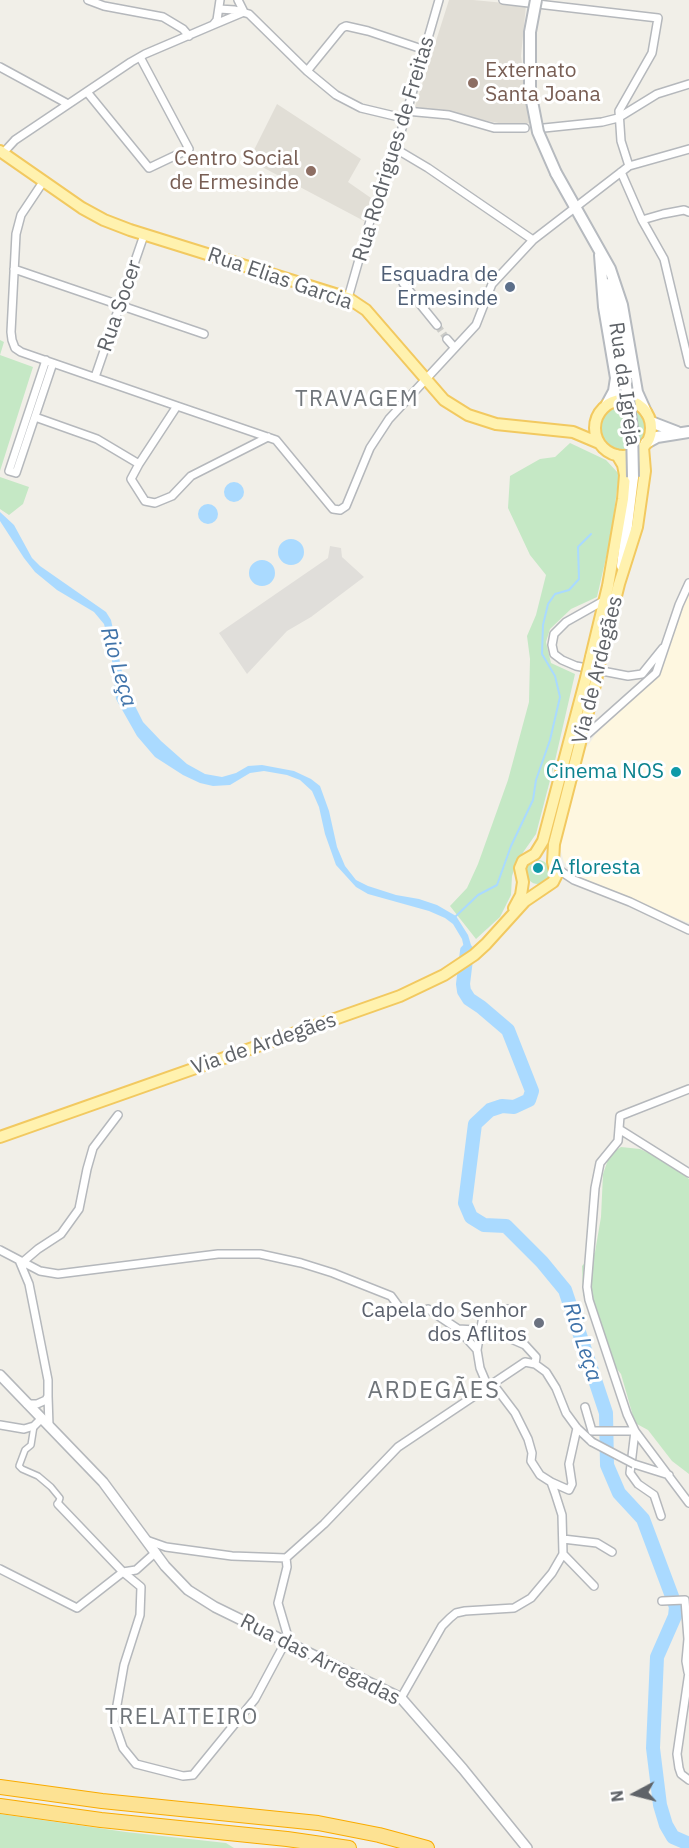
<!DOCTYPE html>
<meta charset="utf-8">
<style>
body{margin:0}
#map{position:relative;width:689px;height:1848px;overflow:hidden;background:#f1efe8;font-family:"IBM Plex Sans",sans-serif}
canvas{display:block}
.north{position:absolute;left:605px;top:1764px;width:60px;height:60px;-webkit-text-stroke:4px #fff;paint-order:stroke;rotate:263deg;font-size:16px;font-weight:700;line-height:24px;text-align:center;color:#5f6368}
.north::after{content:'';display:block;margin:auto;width:21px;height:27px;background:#5f6368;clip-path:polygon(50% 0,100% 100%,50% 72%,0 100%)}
</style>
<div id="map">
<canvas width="689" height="1848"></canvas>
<div class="north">N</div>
</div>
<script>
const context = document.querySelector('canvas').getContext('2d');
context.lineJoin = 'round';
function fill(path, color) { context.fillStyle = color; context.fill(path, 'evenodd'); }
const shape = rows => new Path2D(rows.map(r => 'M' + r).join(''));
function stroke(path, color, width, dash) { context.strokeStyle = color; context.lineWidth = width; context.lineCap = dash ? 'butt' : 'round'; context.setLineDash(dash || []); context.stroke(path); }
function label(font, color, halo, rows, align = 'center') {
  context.font = font + ' "IBM Plex Sans",sans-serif'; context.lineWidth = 6; context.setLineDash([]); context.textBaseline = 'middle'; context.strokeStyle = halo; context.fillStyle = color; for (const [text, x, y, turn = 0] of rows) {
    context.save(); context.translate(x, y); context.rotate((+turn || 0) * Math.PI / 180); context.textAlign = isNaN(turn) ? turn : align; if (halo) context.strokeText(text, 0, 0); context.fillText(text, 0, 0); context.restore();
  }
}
const commercial = shape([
 [689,592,689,923,595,884,576,874,564,862,559,845,585,750,595,735,658,676]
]);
const industrial = shape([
 [330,546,341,548,342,557,364,577,311,617,287,631,247,674,219,633,328,558]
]);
const education = shape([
 [449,0,473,0,526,5,521,56,530,123,509,125,456,115,414,110],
 [277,104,361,159,348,182,371,198,364,221,249,160]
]);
const green = shape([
 [0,340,4,342,0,355,33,367,0,471],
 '600 428a23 23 0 1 1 46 0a23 23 0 1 1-46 0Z',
 [570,443,606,460,619,474,611,536,597,597,571,609,550,629,546,642,551,663,575,674,554,765,536,834,517,861,512,876,511,895,500,917,476,939,450,906,467,888,478,864,508,780,529,702,530,659,527,636,536,615,546,575,530,555,508,508,510,476,540,459,555,457],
 [0,477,29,487,23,504,9,515,0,509],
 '526 872a12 12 0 1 1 24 0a12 12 0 1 1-24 0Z',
 [621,1147,640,1149,668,1162,689,1179,689,1474,672,1461,648,1430,635,1423,621,1374,612,1363,599,1316,595,1308,591,1307,583,1295,582,1266,595,1252,601,1217,603,1174,610,1154],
 [0,1814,126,1832,226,1843,234,1848,0,1848]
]);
const water = shape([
 '224 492a10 10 0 1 1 20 0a10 10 0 1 1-20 0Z',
 '198 514a10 10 0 1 1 20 0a10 10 0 1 1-20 0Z',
 [0,512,14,525,32,558,40,566,106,612,111,620,124,681,129,694,143,722,161,741,187,764,205,774,222,777,236,773,248,766,262,765,294,771,311,779,320,786,329,811,337,847,345,866,356,880,368,886,396,895,419,899,437,905,456,916,468,935,474,955,463,962,464,948,462,939,453,924,445,918,429,911,368,894,356,887,336,865,325,834,319,807,312,791,300,780,287,775,264,771,250,773,230,785,213,786,200,783,183,775,155,757,137,736,116,699,111,651,104,624,94,612,57,590,35,572,24,558,0,521],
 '278 552a13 13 0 1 1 26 0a13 13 0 1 1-26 0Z',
 '249 573a13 13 0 1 1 26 0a13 13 0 1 1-26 0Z'
]);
const stream = shape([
 [455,917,478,895,497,885,511,846,533,800,536,780,550,740,560,697,555,676,542,654,543,625,548,604,555,594,569,590,579,579,578,547,591,534]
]);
const river = shape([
 [467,951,463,984,464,991,469,999,481,1007,508,1030,532,1091,529,1100,514,1107,502,1106,490,1110,475,1124,465,1203,471,1217,484,1225,506,1226,542,1262,565,1290,606,1413,607,1465,619,1493,643,1519,676,1607,675,1616,657,1657,653,1748,660,1805,666,1825,673,1837,689,1844]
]);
const minorTunnel = shape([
 [437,325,447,339]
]);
const pedestrian = shape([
 [34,1426,31,1445,25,1450,19,1466,22,1469,38,1476,51,1487,60,1498,58,1504]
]);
const minor = shape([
 [88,0,104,6,163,17,183,29,189,36],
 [238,0,244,12],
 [503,0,658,18,652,53,619,111,621,141,629,166],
 [219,9,235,10,249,14,307,71,336,95,361,108,403,118],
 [213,25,244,12],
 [0,67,68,104],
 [307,71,342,28,346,26,368,31,425,50],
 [87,92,149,168,189,149,140,57],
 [406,111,449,115,494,128,525,128],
 [544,128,602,122,618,118,657,94,689,84],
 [396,149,428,168,533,240],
 [3,153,15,140,131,62,145,54,213,25,217,20,220,0],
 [621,172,642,220,664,259,689,364],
 [43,182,21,215,16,234,11,332,12,340,15,348,21,352,177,406],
 [642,220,663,214,684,210,689,212],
 [14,269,204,334],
 [403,283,437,325],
 [348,298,370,221,396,149,439,0],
 [447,339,454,347],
 [46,360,9,471,16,473,53,363],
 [95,377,144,235],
 [35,417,97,439,139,464,131,479,145,501,155,503,172,496,191,476,268,437],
 [139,464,177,406,276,440,333,509,340,510,346,506,370,448,389,419,476,325,492,284,533,240,629,166,689,149],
 [605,600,566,622,554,634,552,645,554,654,562,660,576,666,628,676,642,674,663,648],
 [582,739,656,673,679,605,689,583],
 [556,868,574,880,630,902,689,930],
 [689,1089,620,1116,618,1141,600,1163,595,1188,587,1287,589,1300,627,1414,635,1431,689,1503],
 [619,1129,689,1173],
 [0,1250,19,1260,29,1284,48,1380,48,1396,46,1400,37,1404,27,1404],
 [19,1260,40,1271,58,1274,218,1254,260,1254,301,1263,333,1273,391,1296,402,1311,419,1312,428,1309,458,1329,477,1350,480,1368,488,1387],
 [24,1261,38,1249,61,1234,79,1209,87,1169,93,1148,118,1115],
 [458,1329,475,1330,509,1338,525,1345,536,1357,535,1364],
 [477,1350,483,1316,491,1310,509,1309],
 [48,1396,49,1426],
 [585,1407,592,1431,635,1431,630,1473,638,1484,654,1495,661,1516],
 [0,1425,24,1429,34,1426,41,1419],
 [634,1464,669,1475],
 [551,1482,569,1490,572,1484,569,1464,577,1428],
 [58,1504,123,1572,141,1587,140,1615,124,1665,114,1722,123,1748,136,1764,183,1776,193,1775,255,1699,286,1641,288,1637,278,1603,287,1567,286,1558],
 [563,1539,597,1543,612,1552],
 [149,1541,166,1547,232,1556,286,1558,324,1524,398,1447,525,1362,535,1364,546,1372,556,1388,566,1413,577,1428,592,1442],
 [563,1554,594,1586],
 [0,1569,77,1608,123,1572,136,1570,156,1552],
 [662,1601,685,1600,688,1639,686,1661,688,1672],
 [689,1672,677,1754,679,1768,681,1774,689,1780],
 [401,1698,442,1626,450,1618,456,1613,465,1611,514,1608,531,1598,552,1573,563,1554,562,1515,555,1493,551,1482,540,1475,531,1461,532,1453,528,1439,515,1413,493,1384]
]);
const tertiary = shape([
 [0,1375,103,1482,165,1566,188,1590,215,1607,401,1698,463,1769,527,1848]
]);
const secondary = shape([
 [556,173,610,269,622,305,637,392,646,412],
 [600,255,604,307,616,378,614,391,607,404],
 [609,284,625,379],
 [651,422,677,432],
 [646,443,657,437,689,432],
 [622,566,633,477]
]);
const primary = shape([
 [0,151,82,208,104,220,130,230,348,298,366,310,444,400,468,415,496,424,573,432,599,443],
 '595 428a28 28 0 1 1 56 0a28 28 0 1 1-56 0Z',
 [591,657,608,586,623,499,625,475,623,465,617,455],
 [600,660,619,584,637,527,645,471,643,447],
 [514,908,521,895,523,882,520,868,523,861,535,854,543,841,586,678],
 [0,1137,400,996,444,975,474,955,486,944,525,901,553,882,556,876,553,862,554,844,596,681]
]);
const motorway = shape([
 [0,1787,102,1801,318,1823,379,1835,427,1848],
 [0,1806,101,1820,287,1839,349,1848]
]);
const minorBridge = shape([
 [592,1442,634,1464]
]);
const secondaryBridge = shape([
 [536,0,530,32,530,91,538,132,556,173],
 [625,379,632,428,633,477]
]);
const primaryBridge = shape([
 [586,678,591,657],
 [596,681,600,660]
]);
const markers = [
 [473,83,6,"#8d6e63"],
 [311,171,6,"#8d6e63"],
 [510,287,6,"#5c6f8a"],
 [676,772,6,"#0f9aa8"],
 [538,868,6,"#0f9aa8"],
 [539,1323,6,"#6b7280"]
];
const educationNames = [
 ["Externato",485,71],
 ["Santa Joana",485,95],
 ["Centro Social",299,159,"right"],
 ["de Ermesinde",299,183,"right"]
];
const streetNames = [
 ["Rua Rodrigues de Freitas",394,149,-73],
 ["Rua Elias Garcia",280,279,19],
 ["Rua Socer",120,306,-71],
 ["Rua da Igreja",624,384,82],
 ["Via de Ardegães",598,670,-76],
 ["Via de Ardegães",264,1044,-19],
 ["Rua das Arregadas",320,1660,27]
];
const serviceNames = [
 ["Esquadra de",498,275],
 ["Ermesinde",498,299]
];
const cultureNames = [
 ["Cinema NOS",664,772],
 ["A floresta",550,868,"left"]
];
const worshipNames = [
 ["Capela do Senhor",527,1311],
 ["dos Aflitos",527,1335]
];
const neighbourhoodNames = [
 ["TRAVAGEM",357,400],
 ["TRELAITEIRO",182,1718]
];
const waterNames = [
 ["Rio Leça",118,667,74],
 ["Rio Leça",582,1342,72]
];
const quarterNames = [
 ["ARDEGÃES",434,1391]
];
fill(commercial, '#fef7e0');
fill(industrial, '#e0deda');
fill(education, '#e1ded6');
fill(green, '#c5e8c5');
fill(water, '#aadaff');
stroke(stream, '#aadaff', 2);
stroke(river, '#aadaff', 14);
stroke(minorTunnel, '#ccccc8', 7, [7, 3.5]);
stroke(pedestrian, '#b5b8bc', 8);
stroke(minor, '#b5b8bc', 10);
stroke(tertiary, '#b5b8bc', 12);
stroke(secondary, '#b6babf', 14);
stroke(primary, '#f2c960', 14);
stroke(motorway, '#f9ab00', 16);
stroke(pedestrian, '#fff', 5);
stroke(minor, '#fff', 7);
stroke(tertiary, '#fff', 9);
stroke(secondary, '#fff', 10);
stroke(primary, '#fff2af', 10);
stroke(motorway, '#fde293', 14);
stroke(minorBridge, '#b5b8bc', 10, []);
stroke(secondaryBridge, '#b6babf', 14, []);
stroke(primaryBridge, '#f2c960', 14, []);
stroke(minorBridge, '#fff', 7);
stroke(secondaryBridge, '#fff', 10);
stroke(primaryBridge, '#fff2af', 10);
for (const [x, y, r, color] of markers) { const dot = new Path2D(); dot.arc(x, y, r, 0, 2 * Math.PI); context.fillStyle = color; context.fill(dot); stroke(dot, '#fff', 2); }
label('21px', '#785e54', '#fff', educationNames, 'left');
label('21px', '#5f6368', '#fff', streetNames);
label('21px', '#4e5e75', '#fff', serviceNames, 'right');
label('21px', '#0d838f', '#fff', cultureNames, 'right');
label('21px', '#5b616d', '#fff', worshipNames, 'right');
context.letterSpacing = '1.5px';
label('22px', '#70757a', '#fff', neighbourhoodNames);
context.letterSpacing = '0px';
label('italic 22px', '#4174aa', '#fff', waterNames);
context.letterSpacing = '1.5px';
label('24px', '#70757a', '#fff', quarterNames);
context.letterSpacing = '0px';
</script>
